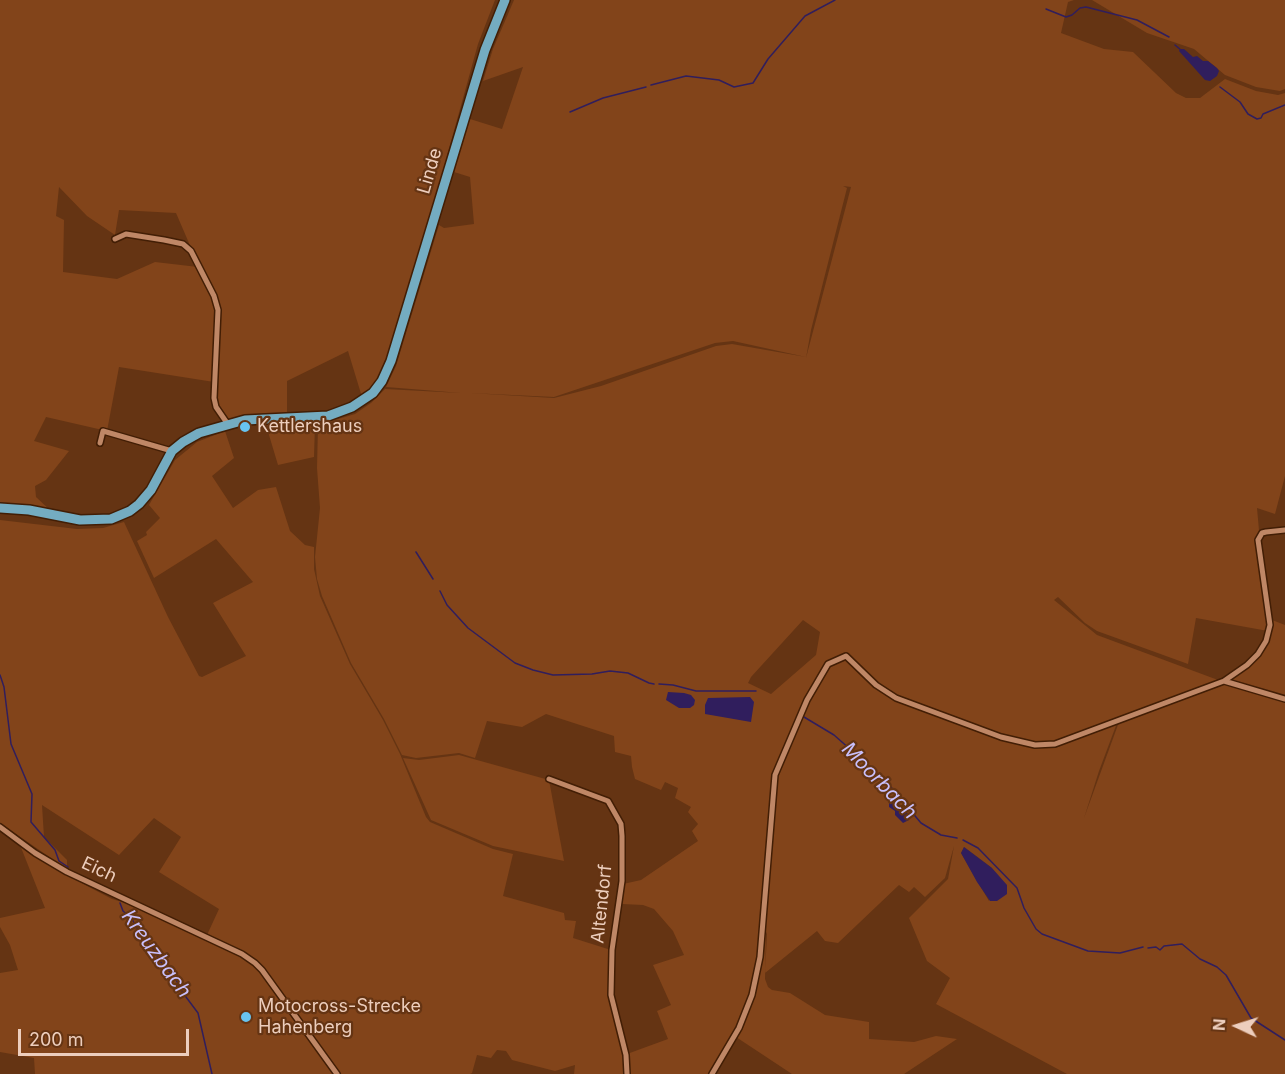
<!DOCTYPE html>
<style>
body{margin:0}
#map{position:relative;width:1285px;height:1074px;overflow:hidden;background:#653413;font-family:Inter,sans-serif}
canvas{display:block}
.north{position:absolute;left:1207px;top:996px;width:60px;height:60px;-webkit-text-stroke:4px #653413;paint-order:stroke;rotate:274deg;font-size:16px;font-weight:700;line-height:24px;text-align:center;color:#edcebd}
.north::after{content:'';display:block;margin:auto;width:21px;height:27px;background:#edcebd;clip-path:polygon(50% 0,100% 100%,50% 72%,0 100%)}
.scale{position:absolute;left:18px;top:1029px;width:171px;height:27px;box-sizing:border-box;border:3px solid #edcebd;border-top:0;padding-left:8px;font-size:18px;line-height:21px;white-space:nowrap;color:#edcebd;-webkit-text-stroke:4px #653413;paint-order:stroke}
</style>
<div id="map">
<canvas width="1285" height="1074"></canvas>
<div class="north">N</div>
<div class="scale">200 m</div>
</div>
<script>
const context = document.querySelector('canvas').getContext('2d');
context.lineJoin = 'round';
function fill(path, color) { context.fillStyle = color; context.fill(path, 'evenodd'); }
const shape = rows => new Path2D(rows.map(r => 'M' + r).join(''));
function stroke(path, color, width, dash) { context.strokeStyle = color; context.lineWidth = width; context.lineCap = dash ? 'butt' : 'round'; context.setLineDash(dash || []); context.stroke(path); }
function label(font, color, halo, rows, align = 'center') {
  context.font = font + ' Inter,sans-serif'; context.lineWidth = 4.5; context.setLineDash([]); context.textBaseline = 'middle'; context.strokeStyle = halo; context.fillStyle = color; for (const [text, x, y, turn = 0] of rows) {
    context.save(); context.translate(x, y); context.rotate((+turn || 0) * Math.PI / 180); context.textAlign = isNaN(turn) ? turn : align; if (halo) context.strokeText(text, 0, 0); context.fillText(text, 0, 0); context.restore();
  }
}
const green = shape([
 [0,0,495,0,478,44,401,322,388,360,371,390,362,397,348,351,287,381,287,414,227,422,215,403,220,315,176,213,119,210,115,235,87,216,59,187,56,216,64,220,63,272,117,279,155,262,198,267,215,304,218,315,214,382,119,367,107,431,46,417,34,441,69,451,46,480,35,486,36,497,52,512,27,505,0,503],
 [514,0,1074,0,1068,2,1061,33,1104,49,1133,52,1176,93,1186,98,1200,98,1225,79,1256,91,1278,95,1285,93,1285,476,1275,514,1257,508,1268,631,1196,618,1188,664,1097,631,1085,623,1058,597,1054,600,1097,635,1218,680,1093,729,1047,744,1039,744,1001,736,897,696,878,683,846,654,838,656,827,662,808,692,773,774,764,866,758,958,751,995,737,1028,711,1074,628,1074,627,1054,668,1039,657,1011,671,1005,653,965,684,955,673,931,654,909,643,905,622,904,623,884,641,880,698,841,692,831,698,824,688,812,691,807,675,798,678,788,665,782,661,790,635,779,632,767,631,756,615,752,614,736,546,714,522,727,487,721,475,758,459,753,416,758,402,755,384,719,351,663,322,596,317,579,315,557,320,508,317,468,318,425,355,414,371,403,385,389,461,393,386,387,396,366,439,225,444,228,474,224,470,177,454,172,470,119,502,129,523,67,483,81,493,49],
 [843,186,851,187,806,358,811,330,847,188],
 [733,341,806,357,732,344,716,346,601,386,554,398,470,393,554,397,715,343],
 [803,620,820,632,816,655,771,694,748,683,751,677],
 [1092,0,1285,0,1285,89,1280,91,1256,87,1225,75,1194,49,1147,33],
 [315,424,314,457,278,465,266,425],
 [225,431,234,458,212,476,233,508,258,490,276,487,290,531,305,545,314,547,314,569,320,596,350,664,383,720,400,754,426,817,430,822,493,849,513,854,503,896,564,913,565,920,576,921,573,938,611,950,609,995,624,1056,625,1074,574,1074,575,1065,555,1071,512,1060,506,1051,497,1050,491,1058,477,1055,472,1073,470,1074,341,1074,264,968,249,955,207,935,219,909,159,872,181,837,154,818,119,855,42,805,44,837,67,860,67,869,0,823,0,520,77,529,103,528,124,522,168,617,199,676,202,677,246,656,213,603,253,582,216,539,154,578,137,541,147,535,146,532,160,518,149,505,175,460,197,442],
 [1272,620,1285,625,1285,698,1228,680,1263,649],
 [844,660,851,663,881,691,985,733,1055,746,1117,723,1099,771,1084,818,1119,722,1225,683,1285,701,1285,1074,1067,1074,936,1004,950,978,927,961,909,918,948,879,954,846,945,878,925,897,914,887,909,892,899,885,838,943,825,941,817,931,765,973,767,934,765,929,777,774,802,714,822,677,832,665],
 [964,847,992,868,989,901,961,853],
 [459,755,549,780,564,861,493,846,431,820,403,758,419,760],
 [20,845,66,875,112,899,129,904,241,956,260,972,333,1074,35,1074,34,1058,0,1052,0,973,18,970,10,945,0,927,0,918,45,908],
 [763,930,766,934,765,979,768,987,772,990,790,993,825,1015,869,1022,869,1039,914,1042,936,1036,957,1039,904,1074,792,1074,736,1037,753,995]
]);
const water = shape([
 [1180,49,1184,49,1193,57,1197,56,1203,61,1208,61,1217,68,1219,71,1217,76,1210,81,1205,80,1179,51],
 [668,692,684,693,691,695,695,700,694,705,690,708,679,708,666,700],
 [750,697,754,702,751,722,705,714,705,705,708,698],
 [896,801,910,816,909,820,903,823,895,815,895,811,889,807,889,803],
 [964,847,992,868,1007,885,1007,894,997,901,990,901,977,882,961,853]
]);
const stream = shape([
 [1046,9,1066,17,1072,15,1080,8,1086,7,1137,20,1169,37],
 [1175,45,1181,50],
 [651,85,686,76,719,80,734,87,753,83,768,59,805,16,835,0],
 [1220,87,1240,102,1248,114,1257,119,1261,118,1263,114,1285,105],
 [570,112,603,98,646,87],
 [416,552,433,579],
 [440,591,447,605,468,628,515,663,533,670,553,675,592,674,610,671,628,673,649,683,654,684],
 [0,675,4,687,11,744,32,794,31,822,55,850,59,861,68,867],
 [659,684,673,685,696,691,756,691],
 [804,717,834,735,868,765,890,786,921,823,941,835,957,838],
 [963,840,978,848,1017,888,1024,908,1036,929,1042,934,1088,951,1120,953,1143,947],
 [120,903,123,911,132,919,142,937,152,947,160,961,175,978,183,993,198,1013,212,1074],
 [1148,948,1156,947,1160,950,1164,946,1182,944,1200,959,1217,967,1226,975,1251,1018,1285,1040]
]);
const street = shape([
 [115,239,126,234,164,240,183,244,191,251,214,296,218,310,214,398,216,407,227,423],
 [100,443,103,431,172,451],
 [1224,681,1285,699],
 [549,779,608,801,621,824,622,836,622,881,612,950,611,995,626,1055,627,1074],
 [0,827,35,853,67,872,242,954,255,963,262,970,337,1074],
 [712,1074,739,1028,752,995,760,957,775,775,807,700,828,664,846,656,876,685,896,698,1001,737,1035,745,1055,744,1224,681,1247,665,1258,654,1266,641,1270,625,1258,540,1262,533,1266,532,1285,530]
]);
const primary = shape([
 [0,508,29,510,80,520,111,519,130,511,139,504,151,490,172,451,183,442,199,433,245,420,328,416,352,407,373,393,382,381,391,361,485,50,505,0]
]);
const markers = [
 [245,427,6,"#68c4f0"],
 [246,1017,6,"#68c4f0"]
];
const streetNames = [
 ["Linde",430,171,-74],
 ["Eich",99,870,25],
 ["Altendorf",602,904,-84]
];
const poiNames = [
 ["Kettlershaus",257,427],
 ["Motocross-Strecke",258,1007],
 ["Hahenberg",258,1028]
];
const waterNames = [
 ["Moorbach",879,781,46],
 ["Kreuzbach",156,954,54]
];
fill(green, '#82441a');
fill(water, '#301e5d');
stroke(stream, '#301e5d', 1.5);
stroke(street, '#421e05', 8);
stroke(primary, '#421e05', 12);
stroke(street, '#bf8766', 5);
stroke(primary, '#74acc1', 9);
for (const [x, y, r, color] of markers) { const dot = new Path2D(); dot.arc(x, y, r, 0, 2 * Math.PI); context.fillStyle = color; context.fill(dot); stroke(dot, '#653413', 2); }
label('18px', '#edcebd', '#653413', streetNames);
label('18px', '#edcebd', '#653413', poiNames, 'left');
label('italic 20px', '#c9c0fb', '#653413', waterNames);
</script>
